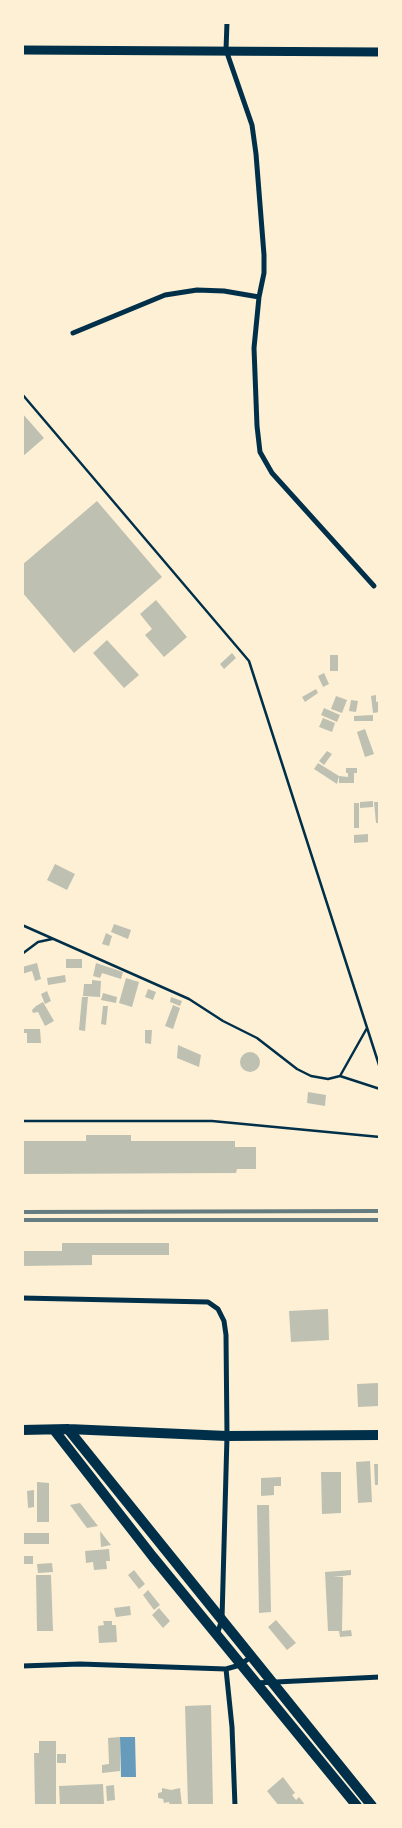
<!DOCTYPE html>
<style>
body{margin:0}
#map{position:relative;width:402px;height:1828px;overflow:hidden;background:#fdf0d5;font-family:"IBM Plex Sans",sans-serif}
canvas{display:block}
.frame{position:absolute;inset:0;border:24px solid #fdf0d5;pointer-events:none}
</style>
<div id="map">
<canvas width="402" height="1828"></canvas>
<div class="frame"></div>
</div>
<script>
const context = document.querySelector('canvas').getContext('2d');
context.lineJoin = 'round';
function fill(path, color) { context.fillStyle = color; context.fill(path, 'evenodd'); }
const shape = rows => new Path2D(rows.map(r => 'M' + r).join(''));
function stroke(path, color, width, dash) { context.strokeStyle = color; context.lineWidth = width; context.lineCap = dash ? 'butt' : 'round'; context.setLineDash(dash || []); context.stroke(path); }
const water = shape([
 [120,1737,135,1737,136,1777,121,1777]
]);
const building = shape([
 [22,413,44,438,22,457],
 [97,501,162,577,74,653,22,592,22,565],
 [156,600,187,637,164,657,145,635,152,629,140,614],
 [107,640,139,675,124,688,93,653],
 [232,653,236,658,224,669,220,664],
 [330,655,338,655,338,671,330,671],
 [324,673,329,684,323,687,318,676],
 [316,689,318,693,305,702,302,697],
 [376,695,376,702,380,701,380,712,373,713,371,696],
 [336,696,347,700,342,713,331,709],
 [351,700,358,701,356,712,349,711],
 [324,708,340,715,337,722,321,715],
 [373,715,373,721,354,721,354,716],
 [323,718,335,723,332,732,319,727],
 [365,729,374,754,365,757,357,732],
 [327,751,332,754,324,765,319,761],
 [318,763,339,776,337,784,314,769],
 [346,768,357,768,357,773,354,773,354,783,339,783,339,776,348,777,348,773,346,773],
 [373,801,373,807,360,808,360,802],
 [374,802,380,802,380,823,376,823],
 [354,803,359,803,359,828,354,828],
 [368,834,368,842,354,843,354,835],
 [55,864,75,874,67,890,47,880],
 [114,924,131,930,128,939,111,932],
 [106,933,112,936,109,946,102,944],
 [66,959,82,959,82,968,66,968],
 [37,963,41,979,35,981,32,971,22,974,22,967],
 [96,963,123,972,121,979,102,973,100,978,93,976],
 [65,975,66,982,48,985,47,978],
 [126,978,139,982,132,1007,119,1003],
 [92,980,101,981,100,997,83,996,84,984,92,984],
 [148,989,156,992,153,1000,145,997],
 [47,991,51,1001,45,1004,41,994],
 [103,993,117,997,116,1003,101,1000],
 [82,997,88,997,85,1031,79,1030],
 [171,997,182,1001,180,1006,170,1002],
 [43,1002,54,1021,45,1026,38,1012,33,1013,32,1010,36,1006],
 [173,1005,180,1008,173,1029,165,1026],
 [103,1006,108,1006,106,1025,101,1024],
 [22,1029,40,1029,41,1043,27,1043,27,1033,22,1033],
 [145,1030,152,1030,151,1044,145,1043],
 [178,1045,201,1055,199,1067,177,1058],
 '240 1062a10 10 0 1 1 20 0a10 10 0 1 1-20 0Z',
 [308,1092,326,1095,325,1106,307,1103],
 [86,1135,131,1135,131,1141,235,1141,235,1147,256,1147,256,1169,237,1169,236,1173,22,1174,22,1141,86,1141],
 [62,1243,169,1243,169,1255,92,1255,92,1265,22,1266,22,1251,62,1251],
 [328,1309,329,1340,291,1342,289,1311],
 [378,1383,379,1406,358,1407,357,1384],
 [370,1461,372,1502,358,1503,356,1462],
 [374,1464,380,1464,380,1485,375,1485],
 [321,1472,341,1472,341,1513,322,1514],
 [281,1477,281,1486,274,1486,274,1495,261,1496,261,1478],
 [37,1482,49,1483,49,1522,37,1522],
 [34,1490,34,1507,28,1508,27,1491],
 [80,1503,98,1526,87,1528,70,1505],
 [257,1505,269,1505,271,1612,259,1613],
 [100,1531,111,1545,101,1547],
 [22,1533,49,1533,49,1544,22,1544],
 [109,1549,110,1561,106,1561,107,1569,94,1570,93,1562,86,1563,85,1551],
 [22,1556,33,1556,33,1564,22,1564],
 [52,1563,53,1572,38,1573,37,1564],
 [134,1570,145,1584,139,1589,128,1575],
 [351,1570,351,1575,333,1577,343,1577,342,1631,351,1630,352,1636,340,1637,339,1631,328,1631,325,1572],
 [36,1575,51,1575,53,1631,37,1631],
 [148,1590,160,1605,154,1610,143,1595],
 [130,1606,131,1615,116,1617,114,1608],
 [159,1608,170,1621,163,1628,152,1615],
 [276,1620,296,1643,287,1650,268,1627],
 [103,1621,112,1621,112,1625,116,1625,117,1642,99,1643,98,1626,104,1625],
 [211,1705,213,1806,188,1806,185,1706],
 [120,1737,120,1771,102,1773,102,1765,109,1764,108,1738],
 [39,1741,56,1741,56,1806,35,1806,34,1753,39,1753],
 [57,1754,66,1754,66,1763,57,1763],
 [283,1777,295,1793,292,1795,296,1800,299,1797,306,1806,279,1806,267,1791],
 [103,1784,104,1804,60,1806,59,1786],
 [114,1785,115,1800,107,1801,106,1786],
 [162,1788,171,1790,180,1788,182,1806,170,1806,169,1802,164,1803,163,1799,158,1798,158,1793,162,1792]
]);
const path = shape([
 [22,394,249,661,380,1068],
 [22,925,189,999,223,1021,257,1038,297,1069,311,1076,328,1079,340,1076,380,1089],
 [22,954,38,942,52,939],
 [340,1076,367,1028],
 [22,1121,212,1121,380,1137]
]);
const minor = shape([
 [227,22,226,50,252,125,256,154,264,255,264,273,259,297,254,348,257,426,260,452,272,473,374,586],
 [73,333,165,295,197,290,224,291,259,297],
 [22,1298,208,1302,218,1309,224,1321,226,1335,227,1436,222,1619,217,1635],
 [22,1666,80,1664,226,1669,240,1665,252,1656],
 [226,1669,232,1727,235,1806],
 [255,1683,380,1677]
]);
const tertiary = shape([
 [22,50,380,52]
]);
const secondary = shape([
 [68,1429,372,1806],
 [22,1430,68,1429,227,1436,380,1435],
 [54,1430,153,1557,357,1806]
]);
const rail = shape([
 [22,1212,380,1211],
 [22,1220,380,1220]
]);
fill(water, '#669bbc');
fill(building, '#bec0b2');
stroke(path, '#003049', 2.5);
stroke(minor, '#003049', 5);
stroke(tertiary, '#003049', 9);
stroke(secondary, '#003049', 10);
stroke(rail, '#657d81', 4);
</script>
